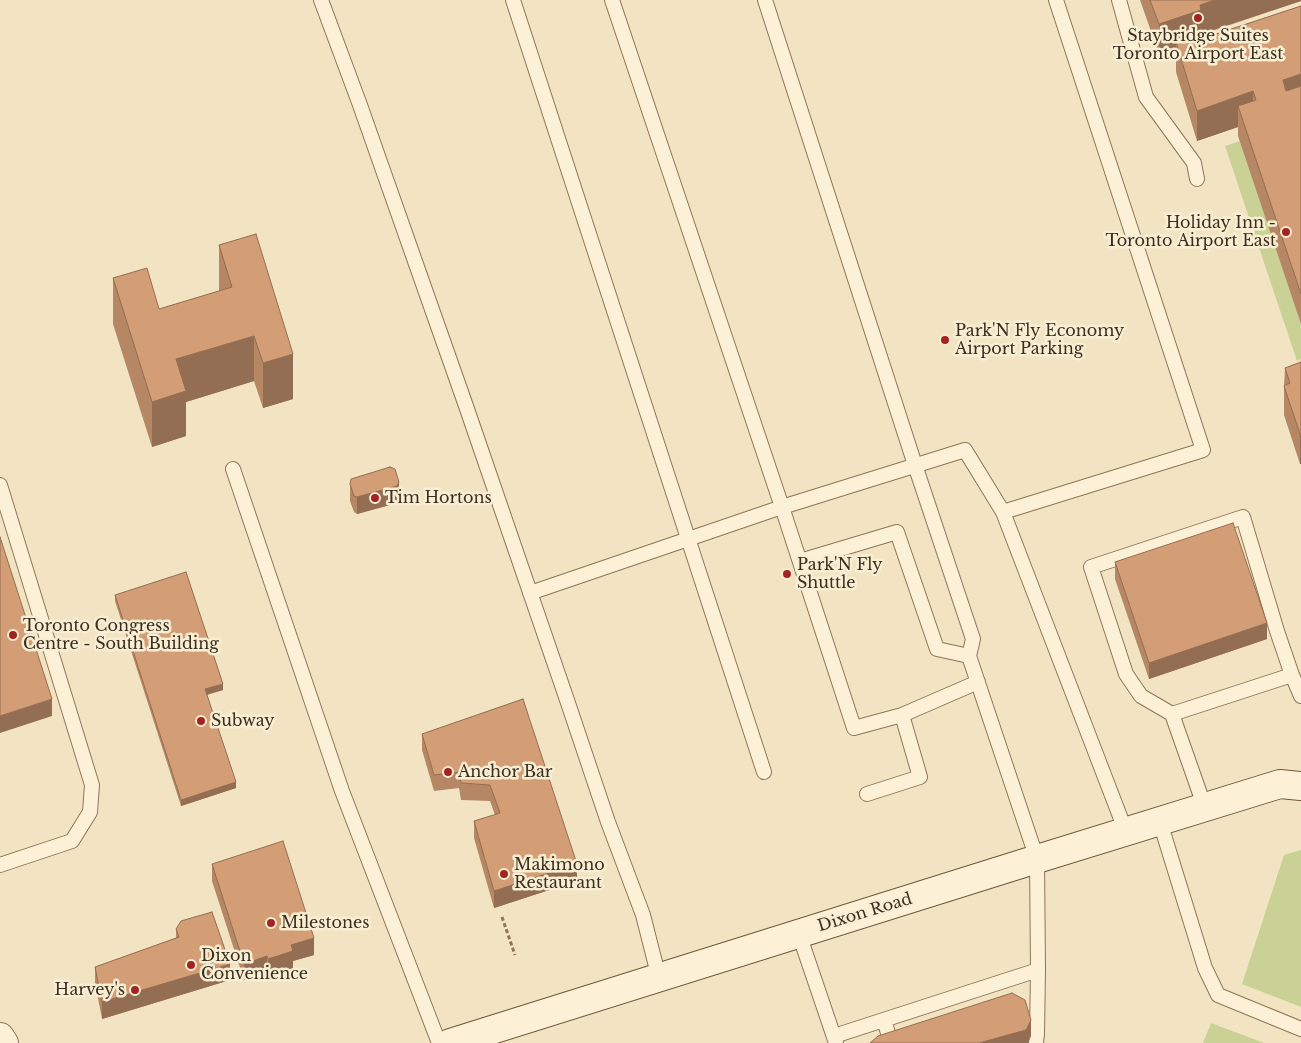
<!DOCTYPE html>
<style>
body{margin:0}
canvas{display:block;background:#f2e4c2}
</style>
<canvas width="1301" height="1043"></canvas>
<script>
const context = document.querySelector('canvas').getContext('2d');
context.lineJoin = 'round';
function fill(path, color) { context.fillStyle = color; context.fill(path, 'evenodd'); }
const shape = rows => new Path2D(rows.map(r => 'M' + r).join(''));
function stroke(path, color, width, dash) { context.strokeStyle = color; context.lineWidth = width; context.lineCap = dash ? 'butt' : 'round'; context.setLineDash(dash || []); context.stroke(path); }
function label(font, color, halo, rows, align = 'center') {
  context.font = font + ' "Libre Baskerville",serif'; context.lineWidth = 5; context.setLineDash([]); context.textBaseline = 'middle'; context.strokeStyle = halo; context.fillStyle = color; for (const [text, x, y, turn = 0] of rows) {
    context.save(); context.translate(x, y); context.rotate((+turn || 0) * Math.PI / 180); context.textAlign = isNaN(turn) ? turn : align; if (halo) context.strokeText(text, 0, 0); context.fillText(text, 0, 0); context.restore();
  }
}
const green = shape([
 [1240,141,1301,323,1301,359,1297,361,1225,146],
 [1301,850,1301,1007,1242,984,1284,855],
 [1211,1023,1264,1043,1203,1043]
]);
const path = shape([
 [502,917,515,955]
]);
const service = shape([
 [321,0,360,105,466,406,567,700,608,822,643,915,659,978],
 [513,0,764,772],
 [612,0,782,507,854,728,902,715,920,777,867,794],
 [765,0,915,465,973,639,969,656,1037,859,1038,970,1037,1034,1036,1043],
 [1056,0,1203,450,1003,512,1126,832],
 [1119,0,1146,97,1194,163,1197,179],
 [233,469,342,791,439,1043],
 [0,485,92,785,90,812,72,841,0,865],
 [800,561,897,532,937,649,969,656],
 [530,593,782,507,965,450,1003,512],
 [1292,675,1301,696],
 [1172,714,1292,675,1277,631,1243,517,1091,567,1126,674,1141,696,1172,714,1205,808],
 [902,715,978,682],
 [1160,822,1205,968,1218,995,1301,1029],
 [799,934,836,1043],
 [884,1020,891,1043],
 [834,1036,1038,970]
]);
const minor = shape([
 [0,1037,4,1043]
]);
const secondary = shape([
 [450,1043,1037,859,1280,784,1301,786]
]);
const wall = shape([
 [1140,0,1301,0,1301,1,1209,32,1210,36,1301,6,1301,324,1238,136,1238,127,1197,141,1176,72,1176,48,1159,54],
 [219,245,293,399,263,408,254,381,186,402,186,436,152,447,113,324,113,278,159,309,219,291],
 [1301,362,1300,464,1284,415,1284,386,1285,368],
 [350,484,399,499,397,503,357,514,354,512,350,501],
 [1115,562,1267,639,1149,679,1115,579],
 [115,595,223,690,207,695,236,788,181,806,115,601],
 [523,699,577,881,494,908,474,838,474,821,495,815,490,801,461,800,459,788,434,791,422,750,422,734],
 [212,864,314,955,293,961,293,968,268,976,267,973,244,980,212,881],
 [176,929,230,980,102,1019,95,983,95,967,176,938]
]);
const shadedWall = shape([
 [1215,0,1301,0,1301,1,1176,42,1176,48,1159,54,1159,24,1200,5],
 [1301,74,1301,104,1283,110,1283,80],
 [1253,91,1253,121,1238,106,1238,127,1197,141,1197,111],
 [254,336,254,381,186,402,186,436,152,447,152,402,176,359],
 [293,354,293,399,263,408,263,363],
 [1300,434,1301,434,1301,464,1300,464],
 [399,482,399,499,397,503,357,514,357,497],
 [1267,623,1267,639,1149,679,1149,663],
 [223,684,223,690,205,695,205,689],
 [52,699,52,716,0,733,0,716],
 [236,782,236,788,181,806,181,800],
 [577,864,577,881,494,908,494,891],
 [314,938,314,955,293,961,293,968,268,976,268,959,291,945],
 [267,956,267,973,244,980,244,964],
 [230,964,230,980,102,1019,102,1002],
 [1031,1020,1031,1036,1028,1043,979,1043]
]);
const building = shape([
 [1150,0,1215,0,1200,5,1201,10,1159,24,1150,0],
 [1301,6,1301,74,1283,80,1286,91,1301,86,1301,294,1238,106,1256,100,1253,91,1197,111,1176,42,1209,32,1210,36,1301,6],
 [256,234,293,354,263,363,254,336,176,359,186,391,152,402,113,278,147,268,159,309,232,287,219,245,256,234],
 [1301,362,1301,434,1300,434,1284,386,1290,383,1285,368,1301,362],
 [390,467,395,469,399,482,397,486,357,497,354,496,350,484,351,479,390,467],
 [1233,523,1267,623,1149,663,1115,562,1233,523],
 [0,537,52,699,0,716,0,537],
 [186,572,223,684,205,689,236,782,181,800,115,595,186,572],
 [523,699,577,864,494,891,474,821,500,813,490,785,461,783,459,772,434,775,422,734,523,699],
 [283,841,314,938,291,945,293,951,268,959,267,956,244,964,212,864,283,841],
 [212,912,230,964,102,1002,95,967,179,937,176,929,181,921,212,912],
 [1012,993,1025,1000,1031,1020,1026,1030,979,1043,870,1043,878,1036,1012,993]
]);
const markers = [
 [1198,18,5,"#a22322"],
 [1286,232,5,"#a22322"],
 [945,340,5,"#a22322"],
 [375,498,5,"#a22322"],
 [787,574,5,"#a22322"],
 [13,635,5,"#a22322"],
 [201,721,5,"#a22322"],
 [448,772,5,"#a22322"],
 [504,874,5,"#a22322"],
 [271,923,5,"#a22322"],
 [191,965,5,"#a22322"],
 [135,990,5,"#a22322"]
];
const poiNames = [
 ["Staybridge Suites",1198,36,"center"],
 ["Toronto Airport East",1198,54,"center"],
 ["Holiday Inn -",1276,223,"right"],
 ["Toronto Airport East",1276,241,"right"],
 ["Park'N Fly Economy",955,331],
 ["Airport Parking",955,349],
 ["Tim Hortons",385,498],
 ["Park'N Fly",797,565],
 ["Shuttle",797,583],
 ["Toronto Congress",23,626],
 ["Centre - South Building",23,644],
 ["Subway",211,721],
 ["Anchor Bar",458,772],
 ["Makimono",514,865],
 ["Restaurant",514,883],
 ["Milestones",281,923],
 ["Dixon",201,956],
 ["Convenience",201,974],
 ["Harvey's",125,990,"right"]
];
const streetNames = [
 ["Dixon Road",865,913,-17]
];
fill(green, '#c9d195');
stroke(service, '#8e7558', 16);
stroke(minor, '#8e7558', 30);
stroke(secondary, '#6f563b', 30);
stroke(path, '#8e7558', 3, [4, 2.5]);
stroke(service, '#fcf1d7', 14);
stroke(minor, '#fcf1d7', 28);
stroke(secondary, '#fcf1d7', 28);
fill(wall, '#b58765');
fill(shadedWall, '#946e52');
fill(building, '#d39d75');
stroke(building, '#946e52', 1);
for (const [x, y, r, color] of markers) { const dot = new Path2D(); dot.arc(x, y, r, 0, 2 * Math.PI); context.fillStyle = color; context.fill(dot); stroke(dot, '#f8eed3', 2); }
label('16px', '#3c2d1d', '#f8eed3', poiNames, 'left');
label('16px', '#3c2d1d', '#f8eed3', streetNames);
</script>
